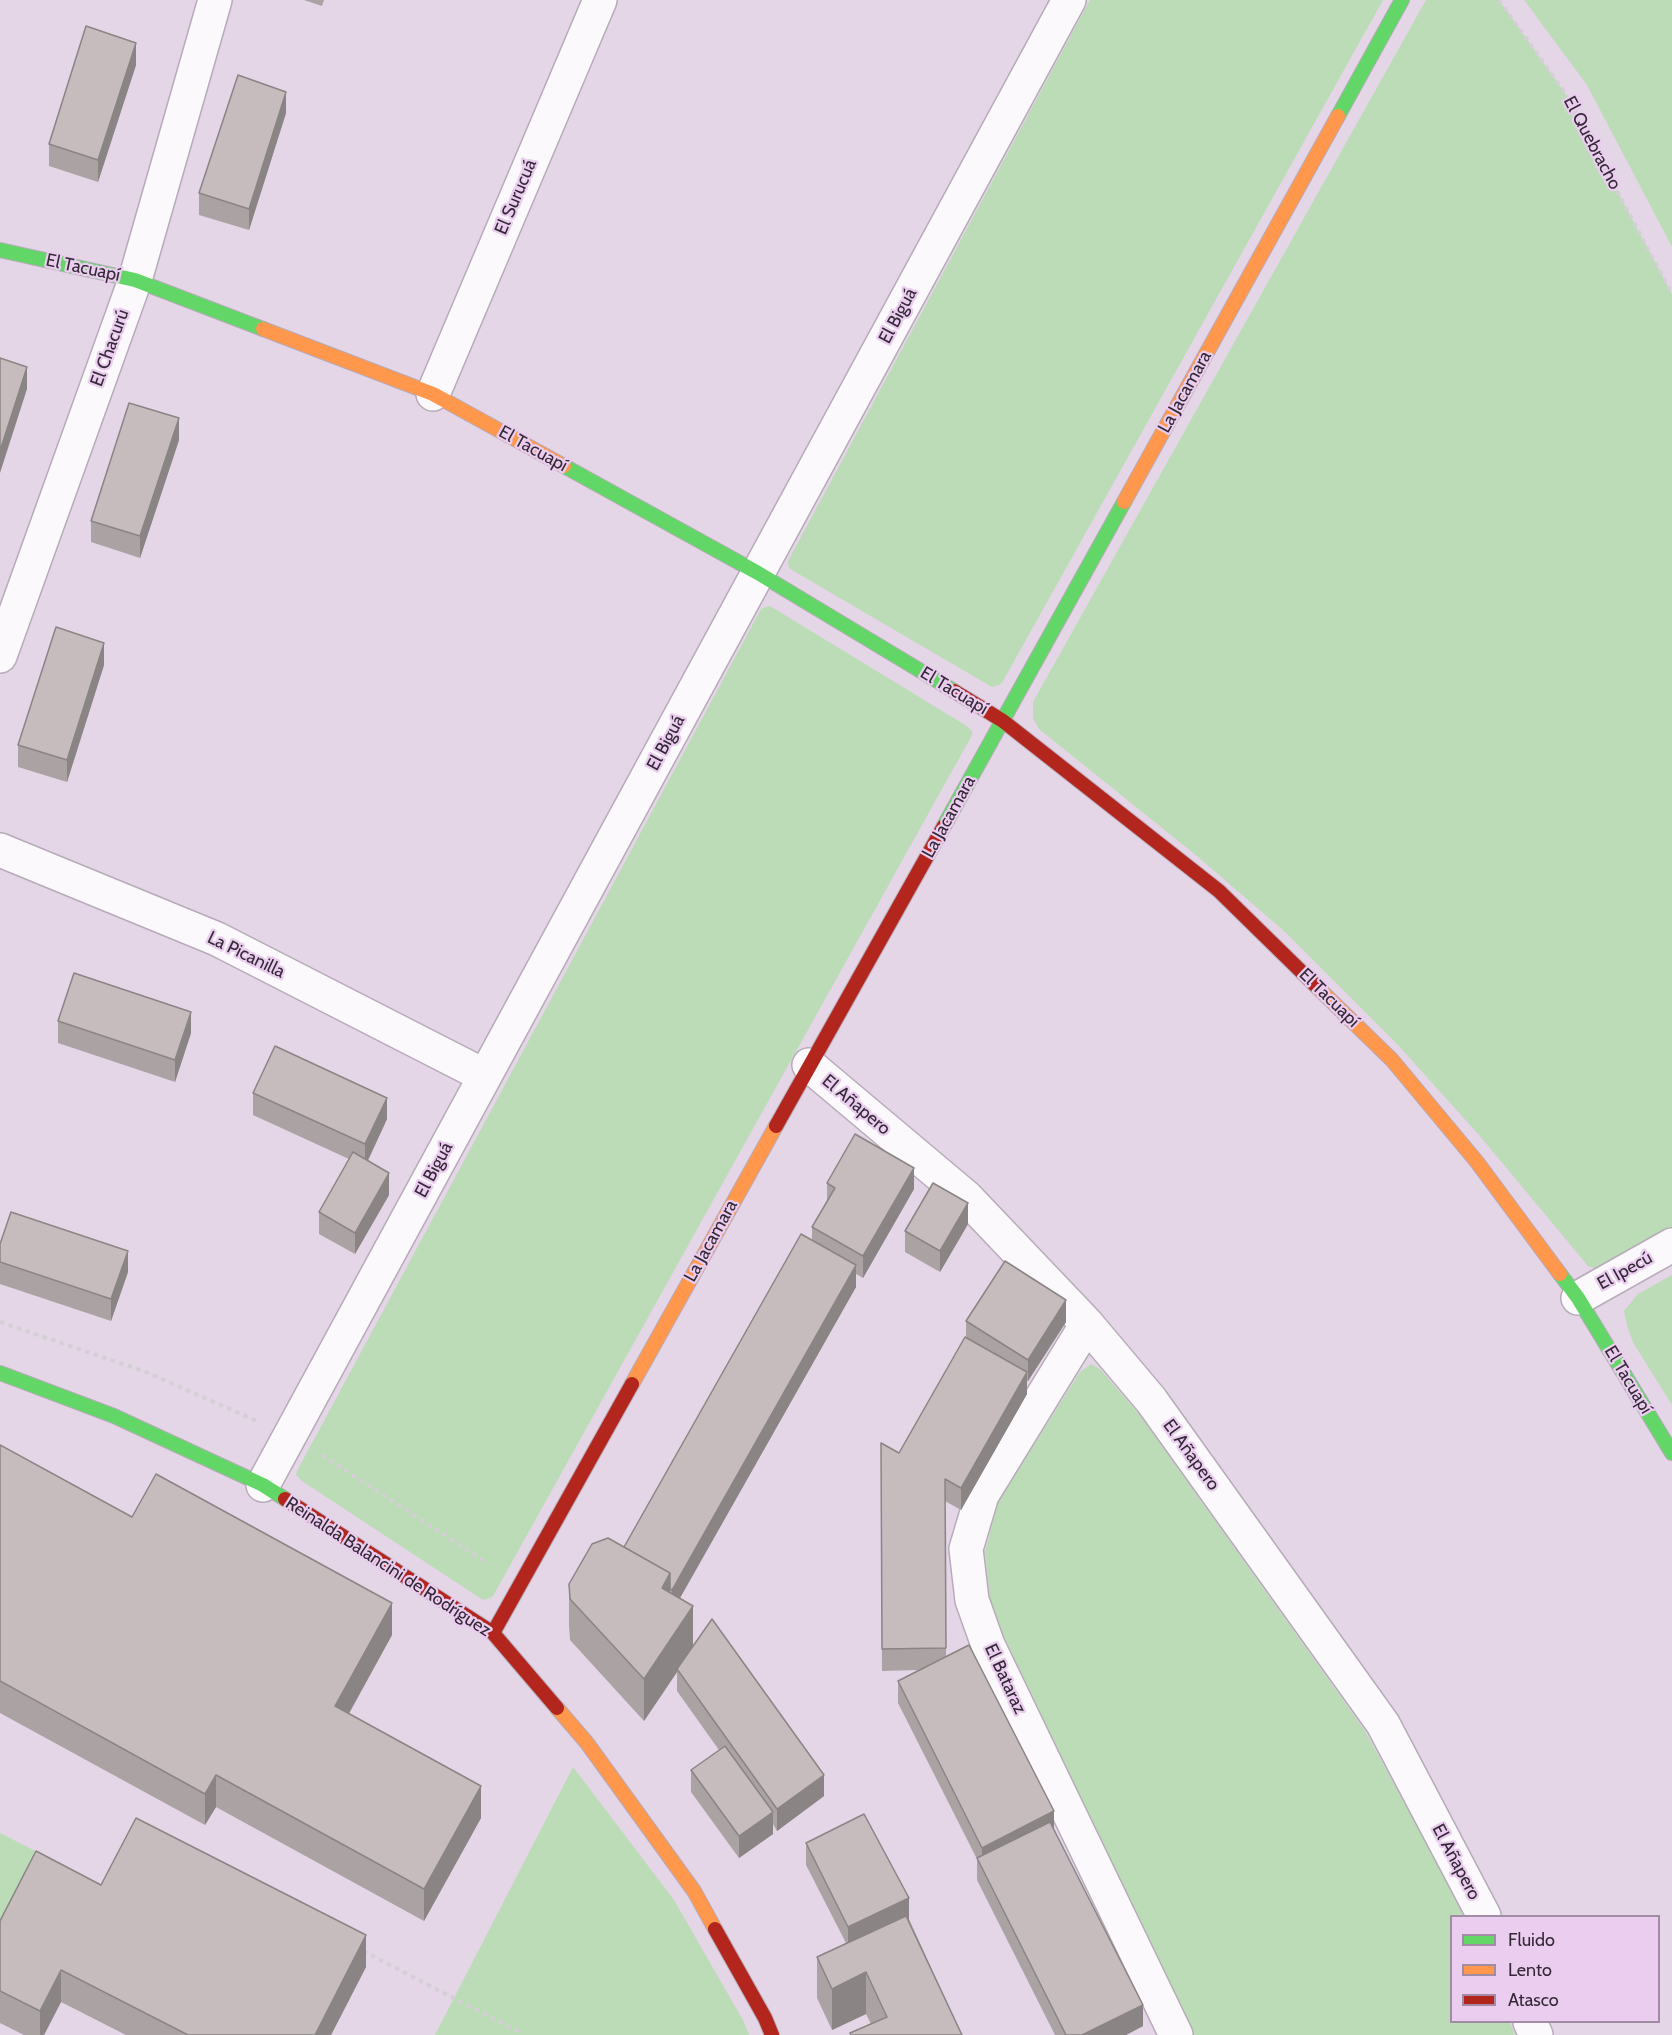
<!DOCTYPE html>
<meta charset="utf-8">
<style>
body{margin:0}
#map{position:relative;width:1672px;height:2035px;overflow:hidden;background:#e4d5e7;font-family:Cabin,sans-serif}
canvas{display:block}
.legend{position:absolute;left:1450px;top:1915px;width:210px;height:108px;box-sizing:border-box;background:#eacdef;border:2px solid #a18ba5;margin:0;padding:8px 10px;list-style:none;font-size:18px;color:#342936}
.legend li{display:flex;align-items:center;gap:12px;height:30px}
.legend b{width:30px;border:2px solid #a18ba5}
</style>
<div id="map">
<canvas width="1672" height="2035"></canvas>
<ul class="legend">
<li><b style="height:8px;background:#63d668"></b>Fluido</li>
<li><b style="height:8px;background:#ff974d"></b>Lento</li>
<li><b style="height:8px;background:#b3261e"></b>Atasco</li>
</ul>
</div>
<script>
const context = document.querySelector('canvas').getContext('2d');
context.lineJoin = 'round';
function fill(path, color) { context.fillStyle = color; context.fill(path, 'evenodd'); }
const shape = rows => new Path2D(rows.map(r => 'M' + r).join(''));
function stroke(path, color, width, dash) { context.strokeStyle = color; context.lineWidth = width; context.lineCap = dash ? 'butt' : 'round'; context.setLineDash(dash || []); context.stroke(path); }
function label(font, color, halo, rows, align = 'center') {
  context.font = font + ' Cabin,sans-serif'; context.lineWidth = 4.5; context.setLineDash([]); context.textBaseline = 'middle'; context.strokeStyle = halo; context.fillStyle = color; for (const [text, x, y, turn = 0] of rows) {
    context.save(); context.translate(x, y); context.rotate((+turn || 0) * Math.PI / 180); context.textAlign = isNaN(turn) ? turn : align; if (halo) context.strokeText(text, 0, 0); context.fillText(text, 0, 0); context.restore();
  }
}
const green = shape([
 [1090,0,1383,0,1003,681,999,685,992,687,792,570,789,568,788,561],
 [1426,0,1499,0,1565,93,1672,294,1672,1236,1599,1270,1588,1266,1479,1135,1398,1045,1284,931,1197,856,1039,729,1033,718,1033,702],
 [1524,0,1672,0,1672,247,1587,85],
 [770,606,965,725,972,731,972,735,493,1596,490,1598,483,1600,302,1481,296,1475,297,1471,760,611,763,608],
 [1672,1275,1672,1405,1634,1344,1628,1329,1624,1311,1638,1294],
 [1091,1364,1100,1369,1138,1413,1365,1731,1466,1916,1452,1916,1452,2022,1510,2022,1515,2035,1192,2035,1005,1639,990,1599,985,1552,998,1502,1080,1372],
 [573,1767,674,1900,744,2022,749,2035,435,2035],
 [0,1833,49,1858,0,1952]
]);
const path = shape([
 [1499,0,1565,93,1672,294],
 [0,1322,146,1372,257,1421],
 [322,1455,489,1564],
 [363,1951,517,2031,521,2035]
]);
const street = shape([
 [433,394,600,0],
 [0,656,135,280,215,0],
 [0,850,217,939,485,1076],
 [809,1065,966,1197,1087,1324,1151,1400,1383,1724,1484,1916],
 [1578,1298,1672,1245],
 [1087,1324,982,1495,966,1549,972,1600,988,1645,1176,2035],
 [263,1485,1069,0],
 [1530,2022,1536,2035]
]);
const fast = shape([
 [1338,116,1402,0],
 [0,250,135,280,263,329],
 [564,466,758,573,954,691],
 [944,826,1124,502],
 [1560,1274,1578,1298,1672,1453],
 [0,1373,114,1416,263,1485,285,1499]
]);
const slow = shape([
 [263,329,433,394,564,466],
 [1124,502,1338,116],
 [1315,985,1392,1060,1477,1162,1560,1274],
 [632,1384,776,1126],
 [557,1708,587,1743,694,1891,715,1929]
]);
const jam = shape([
 [954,691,1003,721,1219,891,1315,985],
 [776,1126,944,826],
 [285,1499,493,1633,557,1708],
 [493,1633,632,1384],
 [715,1929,765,2018,772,2035]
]);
const wall = shape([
 [304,0,324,0,322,6],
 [136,65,98,182,49,166,49,144],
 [286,113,249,230,199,215,199,193],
 [179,440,140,558,91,542,91,521],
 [104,665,67,782,18,767,18,745],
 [58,1021,191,1033,175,1082,58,1043],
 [253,1093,387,1119,368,1161,389,1195,355,1254,319,1234,319,1212,349,1159,253,1115],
 [827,1183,914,1189,863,1278,856,1274,856,1287,680,1598,693,1646,824,1796,777,1831,773,1824,773,1834,739,1858,691,1792,691,1770,719,1750,677,1691,677,1672,644,1721,570,1640,569,1625,569,1584,624,1547,812,1240,812,1227,827,1203],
 [968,1224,940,1272,905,1252,905,1231],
 [0,1244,128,1272,111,1321,0,1284],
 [966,1321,1066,1322,1028,1381,1027,1381,1027,1394,961,1510,945,1501,946,1656,1054,1829,1143,2026,1126,2035,1055,2035,977,1880,977,1859,898,1703,898,1681,918,1670,882,1671,881,1443,899,1453,966,1338],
 [0,1445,132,1517,392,1635,349,1714,481,1818,424,1921,216,1807,205,1825,0,1713],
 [806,1843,909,1919,962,2035,850,2035,850,2033,871,2024,866,2014,832,2030,817,1998,817,1957,846,1943,806,1865],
 [101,1885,366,1967,331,2035,126,2035,61,2002,44,2035,24,2035,0,2023,0,1921]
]);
const shadedWall = shape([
 [136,43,136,65,98,182,98,160],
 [286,92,286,113,249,230,249,209],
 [27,367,27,389,0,473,0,451],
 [179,418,179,440,140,558,140,536],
 [104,643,104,665,67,782,67,760],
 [191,1012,191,1033,175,1082,175,1060],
 [387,1098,387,1119,365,1166,365,1144],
 [914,1168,914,1189,863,1278,863,1256],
 [389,1173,389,1195,355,1254,355,1233],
 [968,1203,968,1224,940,1272,940,1251],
 [128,1251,128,1272,111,1321,111,1299],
 [856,1265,856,1287,672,1612,672,1590],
 [1066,1300,1066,1322,1028,1381,1028,1360],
 [1027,1372,1027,1394,961,1510,961,1488],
 [670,1573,670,1615,662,1588],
 [392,1603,392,1635,335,1738,335,1706],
 [693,1606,693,1648,677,1669,677,1672,644,1721,644,1679],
 [216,1775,216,1807,205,1825,205,1794],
 [824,1775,824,1796,777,1831,777,1809],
 [481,1786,481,1818,424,1921,424,1889],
 [1054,1811,1054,1833,982,1869,982,1848],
 [773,1812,773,1834,739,1858,739,1836],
 [909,1898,909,1919,848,1949,848,1927],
 [366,1935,366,1967,331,2035,315,2035],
 [61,1970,61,2002,44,2035,40,2035,40,2011],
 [866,1972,866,2014,832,2030,832,1989],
 [1143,2005,1143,2026,1126,2035,1082,2035]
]);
const building = shape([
 [86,26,136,43,98,160,49,144,86,26],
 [238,75,286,92,249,209,199,193,238,75],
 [0,358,27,367,0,451,0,358],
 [129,403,179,418,140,536,91,521,129,403],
 [56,627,104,643,67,760,18,745,56,627],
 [74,973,191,1012,175,1060,58,1021,74,973],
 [275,1046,387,1098,365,1144,253,1093,275,1046],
 [855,1134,914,1168,863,1256,812,1227,835,1188,827,1183,855,1134],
 [353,1152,389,1173,355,1233,319,1212,353,1152],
 [933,1183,968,1203,940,1251,905,1231,933,1183],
 [11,1212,128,1251,111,1299,0,1262,0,1244,11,1212],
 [801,1234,856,1265,672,1590,670,1589,670,1573,624,1547,801,1234],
 [1005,1261,1066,1300,1028,1360,966,1321,1005,1261],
 [965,1337,1027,1372,961,1488,945,1479,946,1648,882,1649,881,1443,899,1453,965,1337],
 [0,1445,132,1517,156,1474,392,1603,335,1706,481,1786,424,1889,216,1775,205,1794,0,1681,0,1445],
 [608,1538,670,1573,662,1588,693,1606,644,1679,570,1599,569,1584,592,1544,608,1538],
 [712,1619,824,1775,777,1809,677,1669,712,1619],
 [969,1645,1054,1811,982,1848,898,1681,969,1645],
 [725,1746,773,1812,739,1836,691,1770,725,1746],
 [864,1814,909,1898,848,1927,806,1843,864,1814],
 [136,1818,366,1935,315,2035,188,2035,61,1970,40,2011,0,1991,0,1921,36,1851,101,1885,136,1818],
 [1050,1822,1143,2005,1082,2035,1066,2035,977,1858,1050,1822],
 [906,1916,962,2035,851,2035,850,2033,887,2017,866,1972,832,1989,817,1957,906,1916]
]);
const streetNames = [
 ["El Quebracho",1592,143,62],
 ["El Surucuá",516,197,-67],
 ["El Tacuapí",83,268,12],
 ["El Biguá",898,316,-62],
 ["El Chacurú",110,348,-70],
 ["La Jacamara",1185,392,-61],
 ["El Tacuapí",533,449,29],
 ["El Tacuapí",954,691,31],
 ["El Biguá",666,743,-62],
 ["La Jacamara",949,817,-61],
 ["La Picanilla",246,955,26],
 ["El Tacuapí",1329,998,44],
 ["El Añapero",856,1105,40],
 ["El Biguá",434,1170,-62],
 ["La Jacamara",711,1241,-61],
 ["El Ipecú",1625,1271,-29],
 ["El Tacuapí",1628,1380,59],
 ["El Añapero",1191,1455,54],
 ["Reinalda Balancini de Rodríguez",388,1567,33],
 ["El Bataraz",1005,1679,65],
 ["El Añapero",1456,1862,62]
];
fill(green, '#bbdcb7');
stroke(street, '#b7abb9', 36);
stroke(fast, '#b7abb9', 16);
stroke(slow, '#b7abb9', 16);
stroke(jam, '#b7abb9', 16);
stroke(path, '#d4cfd5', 4, [4.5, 4.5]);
stroke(street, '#fbf9fb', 33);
stroke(fast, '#63d668', 14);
stroke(slow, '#ff974d', 14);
stroke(jam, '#b3261e', 14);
fill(wall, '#aaa2a3');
fill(shadedWall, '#8b8484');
fill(building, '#c6bcbd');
stroke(building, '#8b8484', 1.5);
label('18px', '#342936', '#eacdef', streetNames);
</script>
